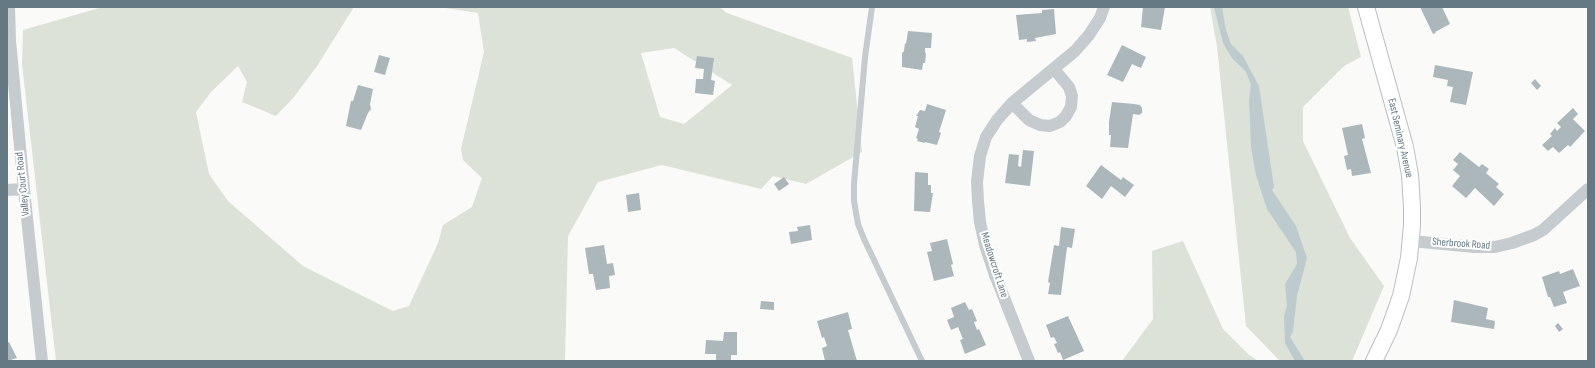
<!DOCTYPE html>
<style>
body{margin:0}
#map{position:relative;width:1595px;height:368px;overflow:hidden;background:#fafaf8;font-family:"Sofia Sans Condensed",sans-serif}
canvas{display:block}
.frame{position:absolute;inset:0;border:8px solid #647984;pointer-events:none}
</style>
<div id="map">
<canvas width="1595" height="368"></canvas>
<div class="frame"></div>
</div>
<script>
const context = document.querySelector('canvas').getContext('2d');
context.lineJoin = 'round';
function fill(path, color) { context.fillStyle = color; context.fill(path, 'evenodd'); }
const shape = rows => new Path2D(rows.map(r => 'M' + r).join(''));
function stroke(path, color, width, dash) { context.strokeStyle = color; context.lineWidth = width; context.lineCap = dash ? 'butt' : 'round'; context.setLineDash(dash || []); context.stroke(path); }
function label(font, color, halo, rows, align = 'center') {
  context.font = font + ' "Sofia Sans Condensed",sans-serif'; context.lineWidth = 4; context.setLineDash([]); context.textBaseline = 'middle'; context.strokeStyle = halo; context.fillStyle = color; for (const [text, x, y, turn = 0] of rows) {
    context.save(); context.translate(x, y); context.rotate((+turn || 0) * Math.PI / 180); context.textAlign = isNaN(turn) ? turn : align; if (halo) context.strokeText(text, 0, 0); context.fillText(text, 0, 0); context.restore();
  }
}
const green = shape([
 [103,7,354,7,317,66,294,97,276,116,242,102,247,82,238,66,211,92,196,112,209,174,228,201,303,266,393,311,409,306,438,243,443,225,472,207,482,178,463,160,461,149,484,52,478,13,439,7,719,7,727,13,852,58,862,152,806,184,773,176,761,189,662,165,598,182,568,236,565,361,56,361,22,64,23,30],
 [674,48,732,85,684,124,660,117,641,53],
 [1210,7,1348,7,1361,57,1344,66,1303,107,1303,141,1350,238,1384,286,1352,361,1280,361,1246,326,1217,47],
 [1183,241,1223,329,1248,354,1258,361,1122,361,1153,319,1152,251]
]);
const water = shape([
 [1214,7,1222,7,1226,30,1231,44,1243,56,1259,86,1274,187,1272,190,1296,226,1307,258,1297,296,1293,331,1290,337,1305,361,1295,361,1285,343,1284,316,1287,305,1285,284,1297,264,1296,252,1267,209,1256,175,1251,147,1249,100,1251,85,1246,72,1232,58,1223,43]
]);
const building = shape([
 [1143,7,1165,7,1161,30,1141,27],
 [1420,7,1442,7,1450,24,1435,32,1436,33,1433,34],
 [1054,9,1056,34,1035,38,1036,41,1027,42,1027,39,1019,40,1016,15,1042,13,1042,10],
 [908,31,932,33,931,48,925,48,925,53,926,53,925,63,923,63,922,70,902,67,902,53,904,51,905,43,906,44],
 [1122,45,1146,57,1141,68,1132,64,1123,82,1107,75],
 [379,55,390,58,385,75,374,72],
 [697,56,714,58,711,80,715,81,713,95,695,93,696,79,703,79,704,69,695,68],
 [1435,65,1473,72,1466,105,1450,102,1453,87,1447,86,1448,80,1433,77],
 [1535,79,1541,86,1537,90,1531,83],
 [358,85,373,89,370,104,371,109,368,113,361,130,346,126,351,101,353,101],
 [1112,102,1134,104,1140,105,1142,108,1142,113,1139,115,1133,114,1128,148,1110,147,1111,135,1109,135,1109,122],
 [927,104,946,110,939,132,941,133,937,145,925,142,925,143,917,141,918,139,916,138,919,129,915,127,918,116,916,116,920,110,925,111],
 [1573,108,1578,114,1573,119,1585,131,1570,147,1568,145,1559,153,1553,147,1548,151,1542,145,1552,136,1550,134,1555,128,1557,131,1561,127,1557,123],
 [1362,124,1365,138,1362,139,1371,173,1352,176,1351,169,1347,170,1344,156,1348,155,1342,128],
 [1023,150,1034,151,1030,186,1005,183,1009,154,1019,155,1018,166,1021,167],
 [1460,152,1479,167,1482,164,1489,169,1486,173,1499,184,1496,187,1504,194,1494,206,1475,188,1466,198,1452,186,1460,176,1453,170,1458,164,1453,160],
 [1101,165,1121,180,1123,177,1134,185,1125,197,1111,186,1102,199,1086,186],
 [915,172,928,173,928,185,931,185,931,193,933,193,930,212,914,211],
 [784,177,789,184,779,191,774,184],
 [639,193,641,210,628,212,626,195],
 [810,225,812,240,791,244,789,232,798,231,797,227],
 [1061,227,1075,229,1072,248,1067,247,1061,295,1048,294,1050,283,1048,282,1054,245,1059,246],
 [947,239,953,264,951,265,954,276,934,281,927,252,932,251,930,243],
 [604,245,607,264,613,263,615,275,609,276,610,288,596,290,593,274,589,274,585,248],
 [1573,269,1580,286,1563,292,1567,303,1554,307,1550,297,1548,297,1542,277,1559,271,1560,274],
 [1454,300,1488,308,1486,319,1495,321,1494,329,1451,322],
 [761,301,774,302,774,310,760,309],
 [965,302,969,310,972,309,977,321,974,322,977,330,979,329,986,345,965,354,960,340,963,339,958,327,951,330,947,320,954,317,951,308],
 [848,312,852,329,848,330,857,361,831,361,831,360,825,361,822,348,827,346,824,337,822,338,817,321],
 [1068,316,1084,351,1063,360,1060,352,1058,353,1054,344,1057,343,1054,337,1051,338,1046,325],
 [1558,323,1563,329,1559,332,1555,326],
 [724,332,737,332,737,355,731,355,731,361,716,361,716,354,705,354,706,340,723,341],
 [9,342,17,358,7,361,7,343]
]);
const lane = shape([
 [872,7,865,57,854,184,854,201,858,224,864,239,922,361]
]);
const street = shape([
 [9,7,10,41,24,189,42,361],
 [1012,103,1029,120,1040,125,1050,126,1060,122,1066,116,1071,107,1072,96,1069,87,1054,69],
 [7,190,24,189],
 [1411,241,1475,247,1495,247,1512,243,1534,235,1543,230,1588,189],
 [1029,361,995,275,985,245,980,222,978,201,977,182,980,156,986,137,997,120,1012,103,1075,51,1089,35,1100,18,1104,7]
]);
const secondary = shape([
 [1366,7,1405,147,1410,175,1412,207,1412,225,1409,258,1401,296,1389,330,1374,361]
]);
const streetNames = [
 ["East Seminary Avenue",1400,138,77],
 ["Valley Court Road",23,184,-96],
 ["Sherbrook Road",1461,244,4],
 ["Meadowcroft Lane",994,265,72]
];
fill(green, '#dce2d8');
fill(water, '#bdcbce');
fill(building, '#acb7bb');
stroke(secondary, '#b8bfc2', 18);
stroke(lane, '#c5cbce', 6);
stroke(street, '#c5cbce', 12);
stroke(secondary, '#fff', 16);
label('11px', '#647984', '#fff', streetNames);
</script>
